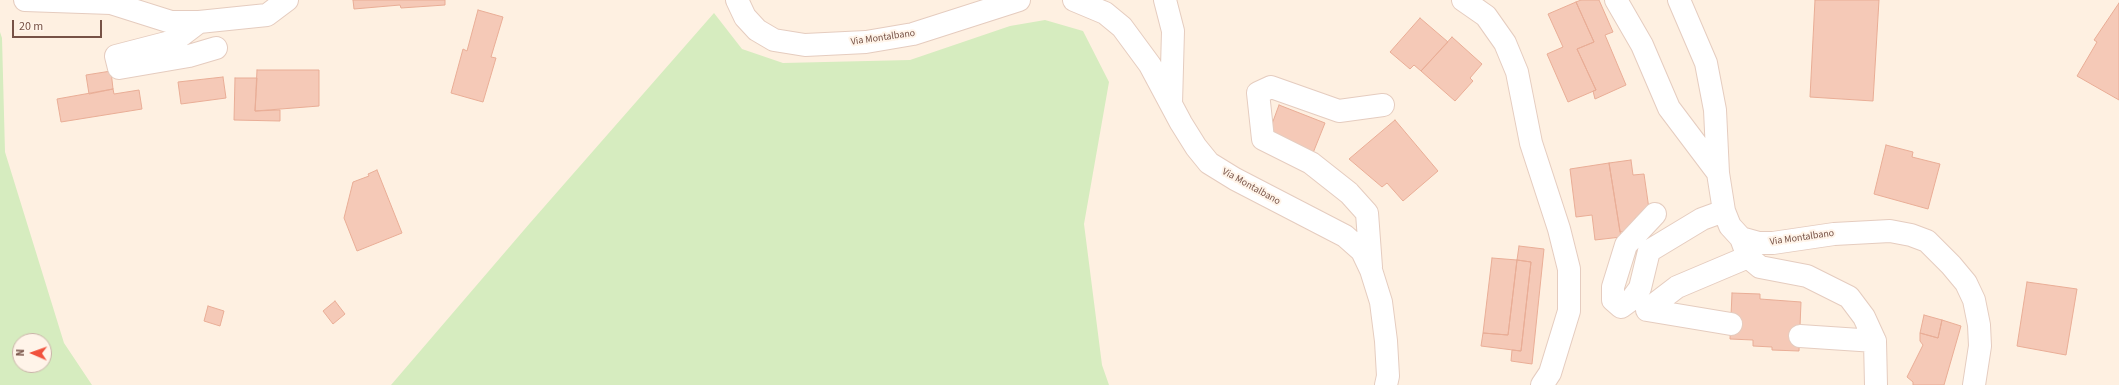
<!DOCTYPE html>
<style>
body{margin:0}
#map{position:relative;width:2119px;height:385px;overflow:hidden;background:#fef0e1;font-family:"Source Sans 3",sans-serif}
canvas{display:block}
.north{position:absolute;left:12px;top:333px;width:40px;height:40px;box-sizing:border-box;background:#fff4e9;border:1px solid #c9b3a8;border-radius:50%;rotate:272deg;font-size:11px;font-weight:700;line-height:16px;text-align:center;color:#775246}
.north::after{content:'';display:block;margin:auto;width:14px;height:18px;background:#f1523d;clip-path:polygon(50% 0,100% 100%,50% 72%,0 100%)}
.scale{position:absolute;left:12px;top:20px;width:90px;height:18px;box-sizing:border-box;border:2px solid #775246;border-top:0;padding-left:5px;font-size:12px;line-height:14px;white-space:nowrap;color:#775246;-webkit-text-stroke:3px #fff4e9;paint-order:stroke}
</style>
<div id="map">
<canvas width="2119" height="385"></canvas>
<div class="north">N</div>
<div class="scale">20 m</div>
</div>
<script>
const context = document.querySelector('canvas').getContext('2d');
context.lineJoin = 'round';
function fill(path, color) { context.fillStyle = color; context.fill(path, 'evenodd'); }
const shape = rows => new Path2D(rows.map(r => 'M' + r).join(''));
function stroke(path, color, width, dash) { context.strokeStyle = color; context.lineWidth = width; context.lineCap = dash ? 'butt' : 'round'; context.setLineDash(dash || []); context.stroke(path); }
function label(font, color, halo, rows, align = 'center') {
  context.font = font + ' "Source Sans 3",sans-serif'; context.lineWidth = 4; context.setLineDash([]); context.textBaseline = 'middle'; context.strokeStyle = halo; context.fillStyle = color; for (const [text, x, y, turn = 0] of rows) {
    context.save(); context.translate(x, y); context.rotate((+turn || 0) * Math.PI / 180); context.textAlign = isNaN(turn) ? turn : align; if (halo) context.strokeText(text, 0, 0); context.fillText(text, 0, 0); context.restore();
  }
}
const green = shape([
 [714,13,742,49,783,63,910,60,1010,26,1045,20,1083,31,1109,82,1084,224,1102,365,1109,385,391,385,530,223],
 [0,32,2,38,5,152,64,343,92,385,0,385],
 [20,341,44,341,44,365,20,365]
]);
const building = shape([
 [353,0,445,0,445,5,401,8,400,5,354,9,353,0],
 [1581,0,1599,0,1613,32,1605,35,1626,85,1595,99,1593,91,1596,90,1577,49,1594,42,1576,2,1581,0],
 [1815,0,1879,0,1873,101,1810,97,1815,0],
 [1576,2,1594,42,1577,49,1596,90,1568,102,1547,54,1563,47,1548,14,1576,2],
 [2119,3,2119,100,2077,76,2097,42,2094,40,2119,3],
 [478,10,503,17,491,57,496,58,483,102,451,93,463,49,467,51,478,10],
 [1420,18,1448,42,1421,71,1414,65,1410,69,1390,52,1420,18],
 [1452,37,1482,64,1470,78,1473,81,1455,101,1421,71,1452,37],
 [257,70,319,70,319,106,255,111,257,70],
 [111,71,113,89,89,94,86,75,111,71],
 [223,77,226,98,181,104,178,82,223,77],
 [235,78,257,78,255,111,280,110,280,121,234,120,235,78],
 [113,89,114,94,139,90,142,109,61,122,57,99,113,89],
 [1279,105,1325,123,1313,153,1268,135,1279,105],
 [1395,120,1438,171,1403,201,1387,183,1382,187,1349,159,1395,120],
 [1886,145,1913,152,1912,157,1940,164,1928,209,1874,194,1886,145],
 [1631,160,1633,175,1644,174,1650,216,1635,218,1637,229,1620,232,1609,163,1631,160],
 [1609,163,1621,237,1595,240,1592,215,1576,217,1570,169,1609,163],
 [377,170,402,233,357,251,344,218,353,182,369,176,368,174,377,170],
 [1519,246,1544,249,1532,364,1511,361,1512,350,1521,351,1531,262,1517,260,1519,246],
 [1492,258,1517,260,1508,335,1483,333,1492,258],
 [1517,260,1531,262,1521,351,1481,346,1483,333,1508,335,1517,260],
 [2027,282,2077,289,2066,355,2017,346,2027,282],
 [1732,293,1760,294,1760,299,1801,302,1799,351,1772,350,1772,347,1753,346,1753,340,1730,339,1732,293],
 [335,301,345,314,333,324,323,311,335,301],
 [208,306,224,311,220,326,204,321,208,306],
 [1924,315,1942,320,1938,338,1920,333,1924,315],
 [1942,320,1961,326,1944,385,1913,385,1913,382,1907,377,1923,345,1920,341,1920,333,1938,338,1942,320]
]);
const minor = shape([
 [25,0,111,3,171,22,199,22,267,15,287,0],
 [737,0,745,17,757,30,774,40,805,45,866,42,913,34,1019,0],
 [1074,0,1105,13,1122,27,1150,65,1181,123,1196,147,1209,163,1235,179,1345,236,1362,251,1371,270,1381,302,1386,341,1388,376,1386,385],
 [1165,0,1173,31,1171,104],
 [1463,0,1486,16,1505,43,1517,72,1531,143,1559,229,1569,269,1569,311,1550,373,1542,385],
 [1616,0,1642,45,1669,108,1718,173],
 [1679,0,1706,63,1715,110,1718,173,1724,211,1730,226,1741,238,1759,243,1773,243,1834,234,1890,231,1911,235,1927,241,1951,265,1966,283,1974,300,1979,325,1980,346,1974,385],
 [199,22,174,41,116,56,119,68,189,56,216,48],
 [1655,214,1626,245,1613,287,1613,300,1621,307,1632,299,1640,288,1649,251,1702,219,1724,211],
 [1741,238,1748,257,1760,267,1807,276,1849,297,1864,317,1875,341,1800,336],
 [1371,267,1367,213,1349,193,1311,163,1263,139,1258,93,1271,87,1339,111,1383,105],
 [1731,324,1647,310,1677,287,1748,257],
 [1875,341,1876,385]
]);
const streetNames = [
 ["Via Montalbano",883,38,-8],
 ["Via Montalbano",1251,187,29],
 ["Via Montalbano",1802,238,-8]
];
fill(green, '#d6ecbf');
fill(building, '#f5c9b7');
stroke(building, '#e9ad96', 1);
stroke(minor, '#e5ccbf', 24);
stroke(minor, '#fff', 22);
label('10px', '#775246', '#fff4e9', streetNames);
</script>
